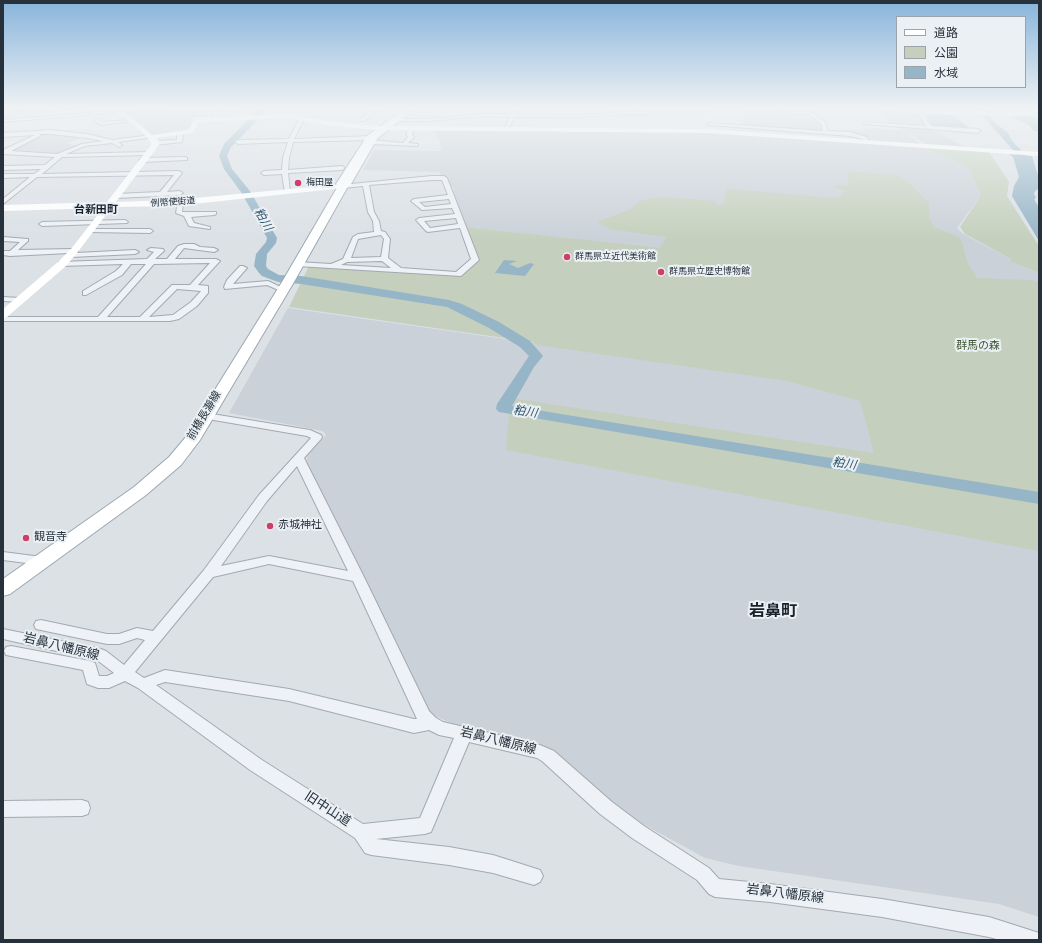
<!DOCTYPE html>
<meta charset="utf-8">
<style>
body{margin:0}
#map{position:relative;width:1042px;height:943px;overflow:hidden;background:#dce1e6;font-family:Overpass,"Noto Sans JP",sans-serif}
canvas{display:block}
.frame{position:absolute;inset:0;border:4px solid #26313c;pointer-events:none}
.legend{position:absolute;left:896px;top:16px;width:130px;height:72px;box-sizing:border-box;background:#ebf0f4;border:1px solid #9ca4aa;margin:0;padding:5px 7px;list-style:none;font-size:12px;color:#26313c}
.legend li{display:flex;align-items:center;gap:8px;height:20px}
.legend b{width:20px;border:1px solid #9ca4aa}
</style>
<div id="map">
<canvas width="1042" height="943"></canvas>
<div class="frame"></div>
<ul class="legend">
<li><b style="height:5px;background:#fff"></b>道路</li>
<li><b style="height:11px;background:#c4d0bd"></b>公園</li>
<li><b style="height:11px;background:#96b5c7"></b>水域</li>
</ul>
</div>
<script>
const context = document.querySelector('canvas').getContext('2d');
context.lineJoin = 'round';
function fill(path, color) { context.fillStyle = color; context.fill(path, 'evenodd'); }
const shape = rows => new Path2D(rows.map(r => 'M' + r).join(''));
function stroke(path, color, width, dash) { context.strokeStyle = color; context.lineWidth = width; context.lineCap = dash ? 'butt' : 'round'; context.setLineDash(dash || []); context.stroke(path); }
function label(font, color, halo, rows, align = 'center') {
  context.font = font + ' Overpass,"Noto Sans JP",sans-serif'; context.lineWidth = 4; context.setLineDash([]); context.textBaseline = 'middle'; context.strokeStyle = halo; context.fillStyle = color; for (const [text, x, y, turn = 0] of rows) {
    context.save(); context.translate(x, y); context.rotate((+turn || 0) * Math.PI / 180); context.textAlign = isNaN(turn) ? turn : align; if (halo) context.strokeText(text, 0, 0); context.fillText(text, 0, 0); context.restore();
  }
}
const built = shape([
 [3,108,118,108,60,111,3,119],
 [740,108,782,108,786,112,784,114,787,117,818,119,825,131,742,125,743,114,746,114],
 [164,109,183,109,186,110,192,117,193,121,189,130,153,136,143,126,122,112],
 [883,110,918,113,927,127,890,125],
 [898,127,930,129,966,147,926,144],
 [862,128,904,130,920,144,867,141,852,134,851,130,863,131],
 [434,130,685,131,921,147,961,164,968,168,972,175,981,195,957,228,962,233,976,241,1011,259,1011,262,1039,273,1039,292,465,227,451,191,454,190,454,188,449,187,439,172,363,170,374,150,440,151,442,147],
 [43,133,85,136,67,144,81,145,59,155,7,151],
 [288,308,1039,415,1039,917,999,904,739,866,705,858,641,823,605,796,572,766,548,750,531,743,453,724,431,714,421,701,306,463,308,454,326,435,323,431,229,413]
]);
const green = shape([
 [921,147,989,152,1009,182,1007,196,1039,246,1039,273,1011,262,1011,259,965,234,960,227,981,195,972,175,968,168,961,164],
 [847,171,895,175,908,182,929,203,929,217,934,227,958,237,962,242,968,264,977,278,1030,280,1039,282,1039,551,506,450,510,398,874,453,860,401,787,381,537,345,532,342,289,307,309,266,459,276,478,260,465,227,660,248,667,237,610,229,597,222,631,209,640,201,660,197,715,201,715,204,723,205,727,189,732,189,834,198,834,197,840,197,845,191,836,188,835,185,849,186]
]);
const water = shape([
 [925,114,954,115,972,130,933,127],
 [1009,116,1031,116,1039,119,1039,132,1034,131,1029,125],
 [1009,154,1032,156,1039,179,1039,188,1033,193,1036,197,1032,203,1039,208,1039,241,1012,196,1014,186,1019,177,1013,157],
 [504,260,517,261,509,264,518,268,530,263,534,264,525,276,495,273]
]);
const river = shape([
 [258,108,265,108,259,119,231,147,227,156,232,169,250,191,277,238,276,243,267,254,266,266,268,269,279,275,301,276,449,300,462,304,499,322,530,341,543,356,534,367,512,406,1039,492,1039,504,499,412,496,409,497,404,529,356,520,347,489,328,447,307,301,284,278,282,262,276,259,273,254,266,256,254,266,242,267,238,241,192,224,169,219,156,224,144,253,115,258,108],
 [975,108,983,108,988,112,993,121,1008,133,1013,142,1032,161,1035,176,1034,199,1039,208,1039,218,1035,217,1024,199,1027,176,1024,162,975,108]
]);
const street = shape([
 [146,108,171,108,3,122,3,120,146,108],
 [374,108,380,108,364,121,360,121,360,119,374,108],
 [781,108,813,113,825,122,828,131,850,132,867,137,869,142,864,143,863,139,850,136,710,125,708,124,710,123,823,131,821,124,810,115,788,113,781,108],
 [214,109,234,109,236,110,220,119,218,117,228,111,216,111,214,109],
 [514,109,518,110,516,114,577,115,629,112,704,111,706,112,704,113,629,114,577,117,515,117,508,129,506,130,504,129,510,117,482,116,429,121,397,121,395,120,397,119,429,119,482,114,512,114,514,109],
 [920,111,931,126,978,129,981,131,978,133,930,129,865,124,863,123,865,122,926,126,918,112,920,111],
 [213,112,210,118,208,119,206,118,208,115,191,115,189,114,191,113,213,112],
 [305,118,307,119,303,121,294,139,370,136,373,138,370,140,293,142,289,158,288,170,342,166,345,168,342,170,288,173,290,192,285,193,282,174,264,175,261,173,264,171,282,170,283,158,288,142,238,144,235,142,238,140,289,139,299,119,305,118],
 [95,119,99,119,101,122,131,120,133,121,100,125,95,121,95,119],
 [411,127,415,128,412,134,414,137,408,143,418,144,418,146,371,144,368,142,371,140,403,143,408,137,406,134,411,127],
 [51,130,87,134,112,140,151,135,154,137,118,142,122,145,119,147,112,143,85,146,66,154,147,152,149,153,149,155,62,157,42,174,179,171,182,173,167,192,180,191,183,193,180,195,116,198,113,196,116,194,160,192,174,175,37,177,3,204,3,199,30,177,3,178,3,174,34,174,41,169,3,170,3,166,45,165,55,157,3,154,3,150,35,135,3,137,3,133,51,130],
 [40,134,51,134,87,138,103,141,82,144,57,154,11,151,40,136,40,134],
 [180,132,183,134,182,142,155,145,152,143,155,141,177,140,177,134,180,132],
 [185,157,187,158,187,160,142,162,139,160,142,158,185,157],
 [432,176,444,176,447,178,479,260,461,276,297,266,293,264,297,262,331,264,343,259,353,237,358,234,374,232,373,221,368,212,363,186,343,188,341,187,341,185,432,176],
 [432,180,442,180,448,195,414,199,411,201,422,210,452,208,455,214,419,218,416,220,426,231,428,232,460,228,471,259,456,272,401,268,388,258,390,239,385,232,381,231,379,221,374,212,369,185,432,180],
 [449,199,451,204,425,207,419,202,449,199],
 [456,218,458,224,430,228,424,221,456,218],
 [381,235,384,239,381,257,351,258,358,239,381,235],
 [382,261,391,268,341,265,347,262,382,261],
 [178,202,183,203,182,212,216,212,216,214,214,215,191,217,194,223,210,227,210,229,189,226,184,216,176,213,178,202],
 [125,220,128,222,127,223,42,226,39,224,42,222,125,220],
 [90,229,150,229,153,231,150,233,88,232,87,231,90,229],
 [3,237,28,239,28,241,18,250,74,249,78,251,76,253,135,250,139,252,135,254,71,257,67,255,69,253,10,256,3,255,3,251,10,251,20,242,3,241,3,237],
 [184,244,194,244,200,247,214,248,218,250,214,252,184,248,175,259,216,259,220,261,198,285,208,286,208,293,197,306,179,319,170,321,3,321,3,317,98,317,146,264,131,264,122,275,86,295,83,295,83,291,116,271,123,264,62,266,59,266,59,262,147,259,154,252,147,250,151,248,163,249,164,251,155,259,167,259,178,246,184,244],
 [210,263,190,285,172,285,140,317,107,317,154,264,210,263],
 [177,289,201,291,191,302,173,315,149,317,177,289],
 [240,266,243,266,247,268,233,284,268,281,287,290,283,292,267,285,225,289,224,287,227,280,240,266],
 [3,297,20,298,24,300,20,302,3,301,3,297],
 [206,413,310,430,321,435,322,437,321,439,304,458,364,577,429,711,436,718,443,722,540,745,554,751,612,802,644,826,709,868,719,879,770,884,882,899,989,917,1039,933,1039,940,1000,940,989,937,882,917,770,902,715,897,709,894,697,880,632,838,600,814,542,761,537,758,469,742,431,832,425,834,376,839,449,847,493,855,540,870,543,876,540,882,534,885,493,873,449,865,371,855,365,853,355,838,250,770,138,688,125,681,109,688,98,688,87,684,83,670,6,655,4,651,6,647,11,646,90,661,95,663,99,676,107,676,114,673,97,660,3,639,3,629,101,649,106,651,124,665,145,640,137,638,119,644,107,644,41,630,36,629,34,625,36,621,41,620,107,634,119,634,137,628,153,631,204,570,259,495,311,438,307,436,202,418,201,416,202,414,206,413],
 [297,466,348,571,269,556,221,566,267,501,297,466],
 [269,564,353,581,417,719,414,719,289,689,165,670,144,678,135,672,213,577,269,564],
 [165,682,289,701,414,733,429,730,439,735,454,738,420,818,363,824,262,760,156,685,165,682],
 [3,552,42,557,46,558,48,561,46,564,42,565,3,560,3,552],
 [82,800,88,802,90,808,88,814,82,816,3,817,3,801,82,800]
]);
const secondary = shape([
 [111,108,119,108,152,135,188,130,195,119,197,118,287,114,327,121,376,126,708,129,1039,152,1039,156,708,133,376,130,327,125,287,118,199,122,192,133,156,138,159,141,159,145,116,202,174,200,343,184,347,186,343,188,174,206,112,207,77,253,66,266,7,317,3,318,3,309,58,262,71,249,103,208,3,211,3,205,107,202,151,145,151,142,138,128,111,108],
 [365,108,384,108,403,111,406,113,403,115,365,108],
 [853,108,1034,112,1037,114,1034,116,949,115,856,110,853,108]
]);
const primary = shape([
 [405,108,417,108,390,128,377,139,351,184,347,188,294,282,200,440,181,465,146,495,10,594,3,596,3,579,134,487,169,457,185,438,282,282,338,186,336,184,367,136,405,108]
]);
const rail = shape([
 [3,110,80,108]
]);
const markers = [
 [298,183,4,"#ce3e68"],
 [567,257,4,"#ce3e68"],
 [661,272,4,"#ce3e68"],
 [270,526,4,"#ce3e68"],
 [26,538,4,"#ce3e68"]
];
const farPoinames = [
 ["梅田屋",306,183],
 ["群馬県立近代美術館",575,257],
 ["群馬県立歴史博物館",669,272]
];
const farStreetnames = [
 ["例幣使街道",173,203,-4]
];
const farQuarternames = [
 ["台新田町",96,211]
];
const parkNames = [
 ["群馬の森",978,347]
];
const streetNames = [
 ["前橋長瀞線",205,416,-59]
];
const poiNames = [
 ["赤城神社",278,526],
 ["観音寺",34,538]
];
const waterNames = [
 ["粕川",262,220,60],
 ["粕川",525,413,9],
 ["粕川",844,465,9]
];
const nearStreetnames = [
 ["岩鼻八幡原線",61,648,14],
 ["岩鼻八幡原線",498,742,14],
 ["旧中山道",327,810,33],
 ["岩鼻八幡原線",785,895,7]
];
const nearQuarternames = [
 ["岩鼻町",773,613]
];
fill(built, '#cad1d8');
fill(green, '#c4d0bd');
fill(water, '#96b5c7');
fill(river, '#96b5c7');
stroke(street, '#a2a9b0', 2);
stroke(primary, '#9ba7b2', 2);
fill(street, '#eef1f5');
fill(secondary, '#fff');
fill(primary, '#fff');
stroke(rail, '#758390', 2);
stroke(rail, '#ebf0f4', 1.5, [4.5]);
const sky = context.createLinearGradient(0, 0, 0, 240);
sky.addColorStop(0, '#87b4db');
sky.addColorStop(0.45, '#eff2f4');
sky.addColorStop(1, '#eff2f400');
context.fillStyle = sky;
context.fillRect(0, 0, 1042, 240);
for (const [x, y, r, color] of markers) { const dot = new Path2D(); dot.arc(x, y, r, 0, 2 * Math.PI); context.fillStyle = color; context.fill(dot); stroke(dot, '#ebf0f4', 1.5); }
label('9px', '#26313c', '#ebf0f4', farPoinames, 'left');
label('9px', '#26313c', '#ebf0f4', farStreetnames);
label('bold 11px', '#18222d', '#ebf0f4', farQuarternames);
label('11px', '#3f5833', '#ebf0f4', parkNames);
label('11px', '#26313c', '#ebf0f4', streetNames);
label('11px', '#26313c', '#ebf0f4', poiNames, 'left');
label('italic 12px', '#305670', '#ebf0f4', waterNames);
label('13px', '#26313c', '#ebf0f4', nearStreetnames);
label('bold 16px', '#18222d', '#ebf0f4', nearQuarternames);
</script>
